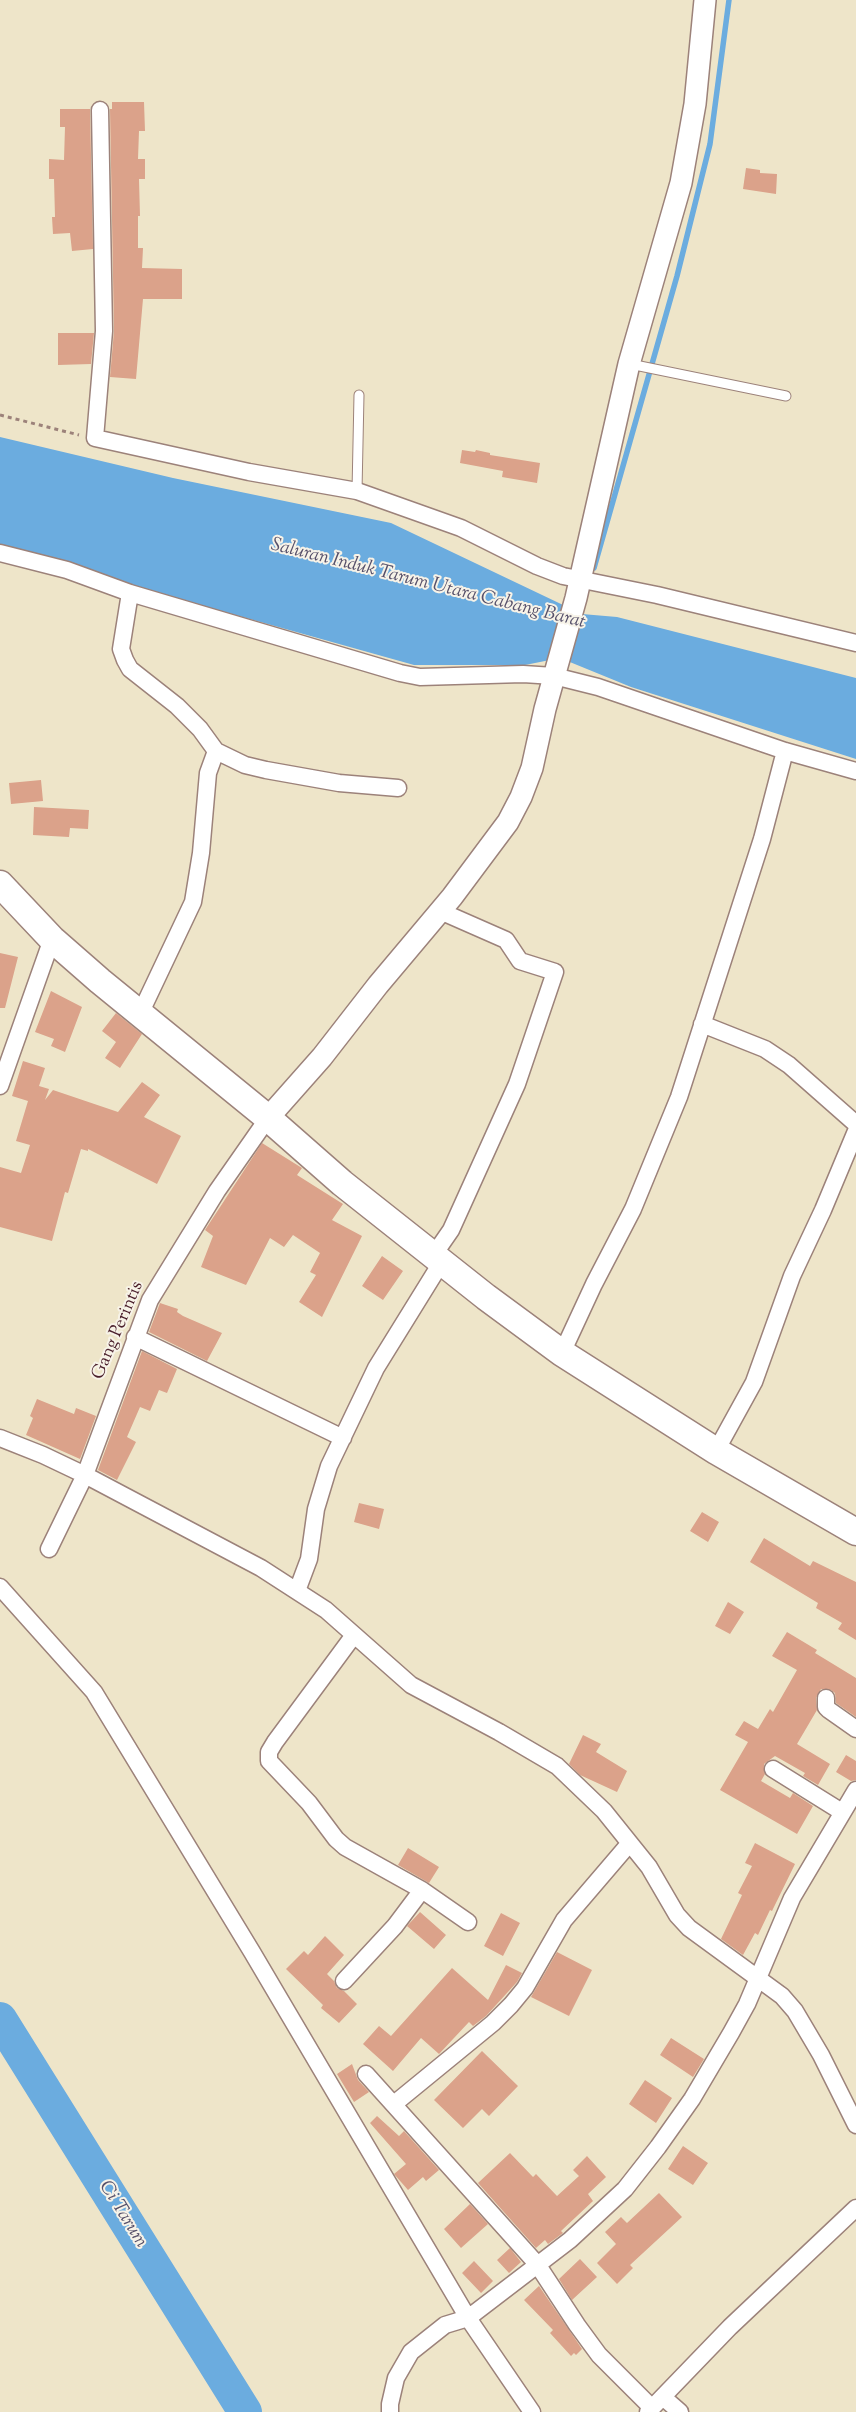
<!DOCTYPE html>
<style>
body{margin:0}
canvas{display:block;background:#eee5c9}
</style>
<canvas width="856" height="2412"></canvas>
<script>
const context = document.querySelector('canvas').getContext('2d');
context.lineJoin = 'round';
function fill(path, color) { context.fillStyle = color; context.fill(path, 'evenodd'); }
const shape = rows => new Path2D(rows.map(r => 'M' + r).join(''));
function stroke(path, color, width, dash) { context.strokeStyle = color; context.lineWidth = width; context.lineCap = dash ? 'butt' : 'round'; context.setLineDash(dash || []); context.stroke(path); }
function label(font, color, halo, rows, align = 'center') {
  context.font = font + ' "Sorts Mill Goudy",serif'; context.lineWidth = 4; context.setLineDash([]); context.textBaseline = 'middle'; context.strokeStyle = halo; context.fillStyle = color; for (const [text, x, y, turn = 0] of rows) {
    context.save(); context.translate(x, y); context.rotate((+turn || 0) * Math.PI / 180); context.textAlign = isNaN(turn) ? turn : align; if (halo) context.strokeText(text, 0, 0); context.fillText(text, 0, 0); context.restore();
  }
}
const water = shape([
 [0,437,173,478,391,523,582,614,617,617,856,678,856,759,631,687,560,658,525,665,414,665,0,549]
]);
const stream = shape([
 [594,568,677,276,710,144,729,0]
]);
const river = shape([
 [0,2019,245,2412]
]);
const building = shape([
 [112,102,144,102,145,131,139,131,138,159,145,159,145,179,139,179,140,216,138,216,138,248,143,248,142,268,182,269,182,299,143,299,136,379,110,377,114,331,110,109,112,109],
 [60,109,90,109,93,249,72,251,70,233,53,234,52,217,55,217,54,179,49,179,49,159,64,160,65,127,60,127],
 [746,168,760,170,760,173,777,174,776,194,743,189],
 [58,333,94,333,91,364,58,365],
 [462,450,475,452,476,450,490,453,490,455,540,463,537,483,502,477,503,471,460,463],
 [41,780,43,801,11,804,9,783],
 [34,807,89,810,88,829,70,828,69,837,33,835],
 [0,953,18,957,5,1008,0,1008],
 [51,991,82,1007,65,1052,51,1046,54,1039,35,1032],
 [116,1013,142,1034,120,1068,105,1058,116,1042,102,1031],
 [23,1061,45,1068,39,1086,49,1089,45,1100,53,1090,118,1112,142,1082,160,1095,144,1117,181,1136,157,1184,88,1149,88,1151,81,1149,68,1193,65,1192,52,1241,0,1227,0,1167,21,1173,30,1145,16,1141,28,1101,12,1096],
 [262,1143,302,1168,297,1175,343,1204,332,1220,362,1236,322,1317,299,1302,316,1275,310,1272,320,1253,293,1235,284,1247,270,1238,246,1285,201,1267,213,1236,205,1230],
 [382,1256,403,1271,383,1300,362,1286],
 [160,1303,178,1309,177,1312,183,1316,222,1333,207,1361,149,1332],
 [142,1351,177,1369,167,1393,159,1390,150,1411,140,1407,127,1437,136,1442,117,1480,98,1470],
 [37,1399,74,1414,76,1408,96,1416,80,1459,26,1435,33,1418,30,1416],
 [359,1503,384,1509,379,1529,354,1522],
 [702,1512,719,1522,708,1542,690,1531],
 [764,1538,810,1566,813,1561,856,1582,856,1640,838,1629,842,1623,816,1608,818,1603,750,1562],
 [728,1602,744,1612,730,1634,715,1626],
 [787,1632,817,1650,815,1653,856,1678,856,1717,836,1703,835,1693,831,1690,821,1689,816,1698,817,1710,797,1744,830,1764,818,1785,803,1776,805,1773,775,1756,764,1764,765,1774,761,1781,790,1798,793,1793,813,1806,797,1834,720,1790,748,1742,735,1735,744,1721,758,1729,770,1709,773,1712,797,1670,772,1656],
 [583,1735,601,1744,596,1752,627,1771,617,1792,580,1775,569,1764],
 [846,1755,856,1761,856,1780,851,1781,836,1772],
 [755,1843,795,1864,772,1911,770,1910,758,1935,755,1933,743,1955,721,1939,742,1895,738,1893,752,1866,745,1863],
 [408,1848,439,1867,429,1883,398,1865],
 [420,1912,446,1935,434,1949,407,1926],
 [501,1913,520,1923,503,1956,484,1946],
 [325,1936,344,1955,327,1974,334,1981,337,1988,344,1991,357,2004,339,2023,321,2008,323,2005,286,1969,304,1951,308,1955],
 [557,1952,592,1970,569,2016,531,1997],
 [506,1965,522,1973,517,1982,486,2016,473,2026,469,2022,439,2054,421,2038,393,2071,363,2044,379,2026,391,2036,452,1968,488,2000],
 [671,2038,704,2059,693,2077,660,2055],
 [482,2051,518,2086,489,2116,482,2109,463,2128,434,2100],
 [352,2064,358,2080,369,2092,354,2102,337,2074],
 [645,2080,672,2098,656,2123,629,2104],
 [377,2116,399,2136,404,2131,439,2170,426,2181,423,2177,408,2190,394,2174,406,2164,370,2123],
 [683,2146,708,2163,693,2185,668,2169],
 [510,2153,533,2177,536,2174,557,2196,579,2176,573,2170,587,2156,606,2177,588,2194,593,2201,561,2231,563,2233,548,2244,545,2240,536,2248,478,2183],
 [659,2193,682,2217,630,2265,633,2268,617,2284,597,2263,616,2244,605,2232,621,2217,627,2223],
 [470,2204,488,2224,461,2248,444,2229],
 [510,2248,521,2262,509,2273,497,2260],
 [580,2259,597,2277,572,2300,559,2279],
 [474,2261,493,2281,481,2293,462,2273],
 [539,2286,582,2349,576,2355,574,2353,571,2356,550,2333,553,2330,524,2300]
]);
const path = shape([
 [0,415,79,435]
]);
const service = shape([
 [630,364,786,396],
 [357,491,359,395]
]);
const minor = shape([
 [100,110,104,331,95,438,249,472,357,491,461,528,537,566,563,576,657,595,856,643],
 [0,553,67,570,130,593,400,673,420,677,523,674,554,676,598,687,785,751,856,771],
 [130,593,121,649,125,660,130,669,177,706,200,729,216,751,245,765,266,770,339,783,398,788],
 [140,1014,193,902,201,853,208,773,216,751],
 [702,1024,765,1049,789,1065,856,1124],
 [0,1086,52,939],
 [433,1256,451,1230,517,1084,555,972,520,961,506,940,440,911],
 [135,1337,343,1438],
 [562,1353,594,1284,633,1209,679,1097,762,839,785,751],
 [0,1438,43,1455,85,1475,261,1568,326,1610,411,1685,499,1732,557,1766,604,1811,649,1867,677,1915,689,1928,782,1996,795,2011,821,2055,856,2125],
 [716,1451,754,1382,792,1276,823,1210,856,1131],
 [49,1549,85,1475,150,1300,217,1191,268,1118],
 [0,1587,94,1692,252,1952,468,2318,532,2412],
 [297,1591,309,1559,316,1509,329,1466,376,1368,441,1263],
 [354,1635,275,1742,269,1752,269,1761,309,1803,336,1839,345,1847,422,1890,468,1922],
 [826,1698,826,1707,829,1710,856,1729],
 [773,1769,842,1812],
 [344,1981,395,1926,422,1890],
 [366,2074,537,2264,577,2325,599,2355,652,2408],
 [394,2104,493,2023,511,2005,525,1988,564,1920,629,1844],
 [664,2398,680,2412],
 [390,2412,390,2404,396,2378,411,2352,445,2325,468,2318,570,2240,625,2189,658,2147,692,2099,731,2033,747,2004,792,1898,856,1790],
 [648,2412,730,2327,856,2208]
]);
const tertiary = shape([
 [268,1118,322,1057,378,985,452,897,508,822,521,797,532,768,545,709,576,598,629,364,681,183,695,104,705,0]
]);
const primary = shape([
 [0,884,52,939,100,981,268,1118,342,1183,486,1297,562,1353,716,1451,856,1532]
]);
const streetNames = [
 ["Gang Perintis",119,1331,-67]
];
const waterNames = [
 ["Saluran Induk Tarum Utara Cabang Barat",428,585,14],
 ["Ci Tarum",122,2215,58]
];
fill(water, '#6bacdf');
stroke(stream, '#6bacdf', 5.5);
stroke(river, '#6bacdf', 34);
fill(building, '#dba28a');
stroke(service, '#9c827a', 11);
stroke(minor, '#9c827a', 19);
stroke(tertiary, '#9c827a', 24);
stroke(primary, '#9c827a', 29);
stroke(path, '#9c827a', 3, [4, 4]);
stroke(service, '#fff', 9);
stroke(minor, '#fff', 16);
stroke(tertiary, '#fff', 21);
stroke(primary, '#fff', 26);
label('18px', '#4a1f2b', '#f7f3e8', streetNames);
label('italic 19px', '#56506a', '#f7f3e8', waterNames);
</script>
